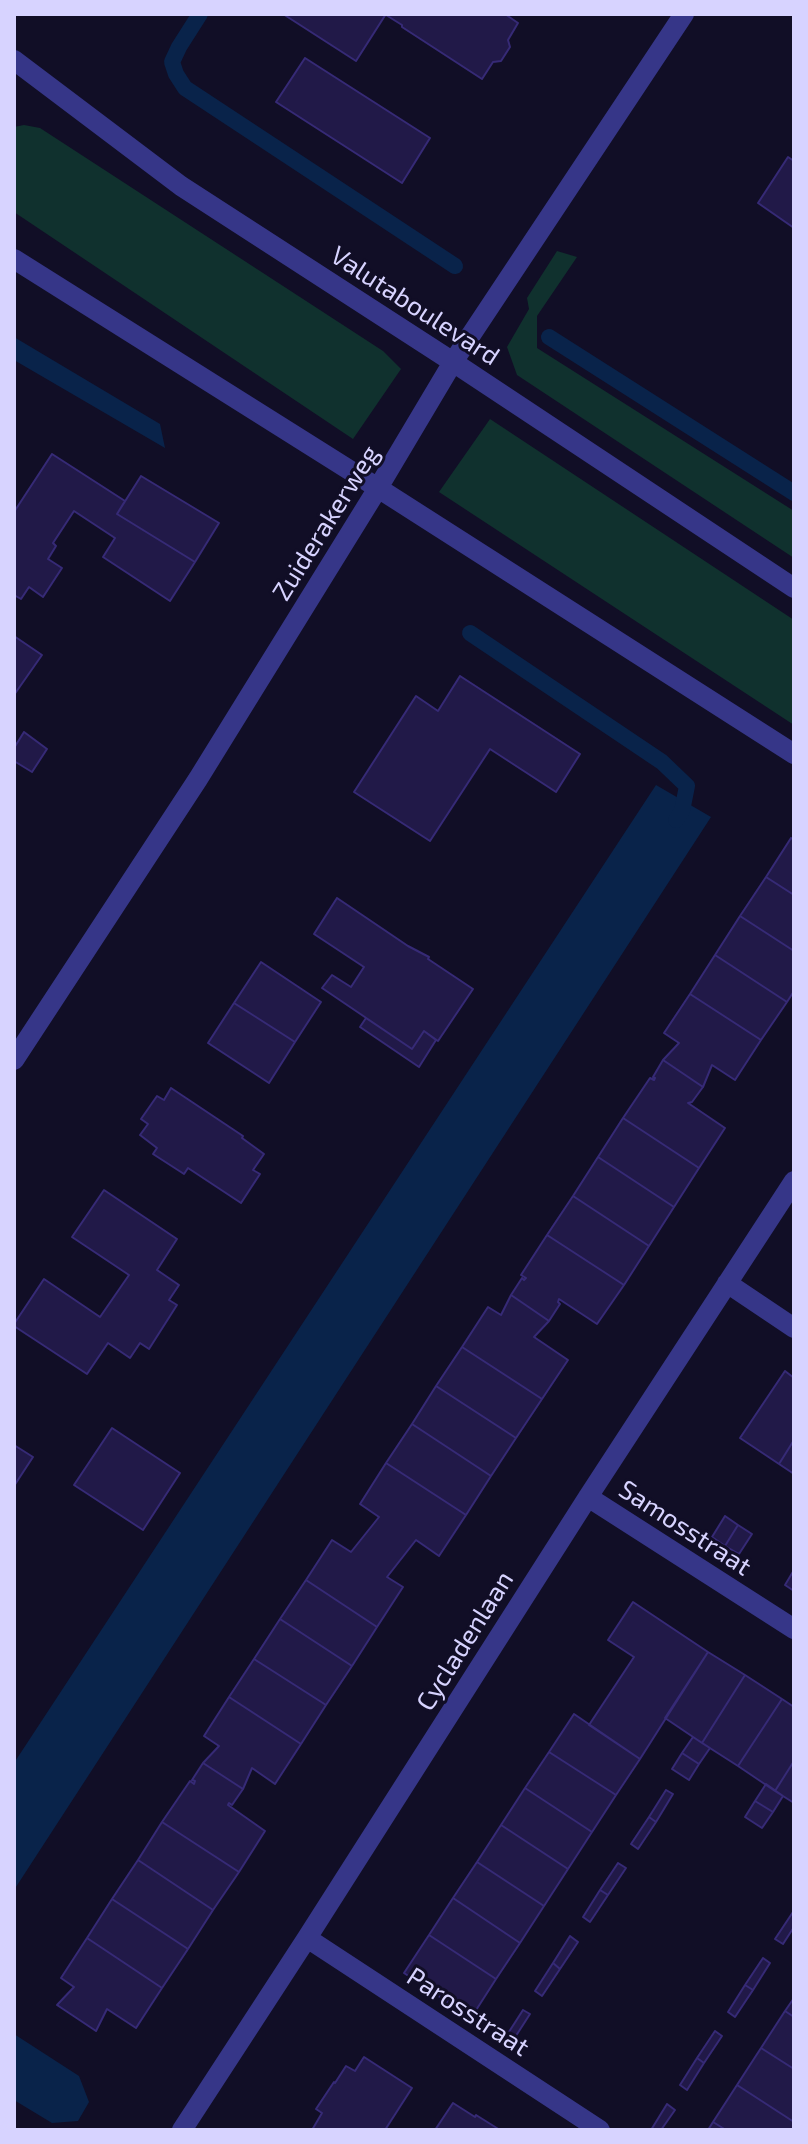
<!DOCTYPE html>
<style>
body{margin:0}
#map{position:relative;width:808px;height:2144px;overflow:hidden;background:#110e26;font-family:"Exo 2",sans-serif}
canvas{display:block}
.frame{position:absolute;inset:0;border:16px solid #d7d3ff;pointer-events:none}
</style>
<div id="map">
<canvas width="808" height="2144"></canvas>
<div class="frame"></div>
</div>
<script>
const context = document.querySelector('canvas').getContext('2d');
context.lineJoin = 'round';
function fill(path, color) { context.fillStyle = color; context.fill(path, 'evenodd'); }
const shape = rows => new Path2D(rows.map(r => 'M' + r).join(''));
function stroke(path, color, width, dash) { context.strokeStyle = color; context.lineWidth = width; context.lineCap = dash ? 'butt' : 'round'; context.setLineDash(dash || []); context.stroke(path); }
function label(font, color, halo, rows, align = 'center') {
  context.font = font + ' "Exo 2",sans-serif'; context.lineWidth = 6; context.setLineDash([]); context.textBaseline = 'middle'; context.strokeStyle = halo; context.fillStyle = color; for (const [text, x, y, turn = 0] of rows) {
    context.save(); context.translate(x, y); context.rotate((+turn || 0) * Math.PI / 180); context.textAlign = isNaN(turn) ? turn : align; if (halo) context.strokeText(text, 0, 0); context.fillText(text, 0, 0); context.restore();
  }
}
const green = shape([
 [24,125,40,128,383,351,401,369,353,439,14,212,14,127],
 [557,251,577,257,537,316,537,348,794,511,794,558,517,375,507,347,529,309,527,298],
 [490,419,794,620,794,725,439,492]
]);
const water = shape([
 [14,337,160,424,165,448,14,360],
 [656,785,711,817,14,1890,14,1763],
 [14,2034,79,2076,89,2102,78,2121,52,2123,14,2100]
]);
const stream = shape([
 [200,14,179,47,172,62,176,74,185,88,455,266],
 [549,337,794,493],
 [470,633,662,762,687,786,682,811,676,820]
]);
const building = shape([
 [283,14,386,14,356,61,283,14],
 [386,14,505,14,518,23,508,40,510,47,501,61,493,62,482,79,402,27,402,25,386,15,386,14],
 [305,58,430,138,402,183,276,102,305,58],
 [788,157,794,161,794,228,758,203,788,157],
 [52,454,125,501,117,514,195,562,170,601,103,557,115,538,74,511,53,543,56,546,48,559,62,568,43,597,29,587,21,599,14,595,14,512,52,454],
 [141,476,219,523,195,562,117,514,141,476],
 [14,636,42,655,14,695,14,636],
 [460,676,580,754,556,792,490,749,430,841,354,792,416,696,438,711,460,676],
 [24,732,47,749,32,772,14,761,14,748,24,732],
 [791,838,794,840,794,895,766,877,791,838],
 [766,877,794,895,794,951,740,916,766,877],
 [337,898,408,946,429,957,428,959,473,989,438,1041,424,1031,412,1049,322,988,332,975,351,987,364,967,314,934,337,898],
 [740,916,794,951,794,991,787,1002,715,955,740,916],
 [715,955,787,1002,761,1040,690,994,715,955],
 [261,962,321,1002,295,1042,234,1003,261,962],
 [690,994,761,1040,735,1080,712,1065,703,1087,663,1060,679,1043,664,1033,690,994],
 [234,1003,295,1042,269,1083,208,1043,234,1003],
 [366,1018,412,1049,424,1031,436,1040,419,1067,360,1027,366,1018],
 [663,1060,703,1087,692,1102,688,1103,725,1128,699,1168,623,1118,650,1078,654,1080,655,1078,653,1077,663,1060],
 [171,1088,243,1136,242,1138,264,1154,253,1170,260,1174,241,1203,188,1168,184,1174,153,1154,157,1148,140,1135,148,1124,141,1119,157,1096,164,1100,171,1088],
 [623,1118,699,1168,674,1207,598,1157,623,1118],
 [598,1157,674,1207,649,1246,573,1196,598,1157],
 [104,1190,177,1239,157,1270,179,1285,169,1300,177,1305,149,1349,140,1343,130,1358,108,1343,87,1374,14,1326,14,1324,44,1279,100,1317,129,1275,72,1237,104,1190],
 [573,1196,649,1246,624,1285,547,1235,573,1196],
 [547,1235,624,1285,597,1324,559,1299,558,1302,560,1304,549,1321,511,1295,522,1278,524,1280,526,1278,521,1275,547,1235],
 [511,1295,549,1321,534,1337,568,1360,542,1399,462,1347,488,1307,501,1315,511,1295],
 [462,1347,542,1399,516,1438,436,1386,462,1347],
 [785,1371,794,1378,794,1440,779,1464,740,1438,785,1371],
 [436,1386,516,1438,491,1476,412,1424,436,1386],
 [412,1424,491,1476,466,1515,386,1463,412,1424],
 [112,1428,180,1473,143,1530,74,1485,112,1428],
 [794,1440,794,1474,779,1464,794,1440],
 [14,1445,33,1457,14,1486,14,1445],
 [386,1463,466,1515,439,1556,416,1540,387,1577,403,1587,377,1627,306,1580,332,1540,351,1552,379,1517,360,1504,386,1463],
 [725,1516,738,1525,725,1546,712,1537,725,1516],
 [738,1525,752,1534,739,1554,725,1546,738,1525],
 [794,1570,794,1591,785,1585,794,1570],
 [306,1580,377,1627,352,1666,280,1619,306,1580],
 [633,1602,708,1652,640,1759,589,1725,634,1657,608,1640,633,1602],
 [280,1619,352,1666,326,1705,254,1659,280,1619],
 [708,1652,745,1675,702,1743,665,1718,708,1652],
 [254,1659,326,1705,301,1744,229,1697,254,1659],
 [745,1675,782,1699,738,1766,702,1743,745,1675],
 [229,1697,301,1744,275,1784,252,1768,243,1789,203,1763,219,1746,204,1736,229,1697],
 [782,1699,794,1707,794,1761,775,1791,738,1766,782,1699],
 [574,1714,640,1759,616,1795,549,1752,574,1714],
 [693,1737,710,1748,699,1764,682,1753,693,1737],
 [549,1752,616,1795,592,1832,525,1788,549,1752],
 [682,1753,699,1764,689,1780,672,1769,682,1753],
 [794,1761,794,1803,775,1791,794,1761],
 [203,1763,243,1789,232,1805,229,1803,228,1805,265,1831,239,1872,162,1822,190,1781,194,1784,195,1781,192,1780,203,1763],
 [766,1784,783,1796,773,1812,755,1801,766,1784],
 [525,1788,592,1832,568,1869,501,1825,525,1788],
 [666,1790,673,1794,656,1822,649,1817,666,1790],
 [755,1801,773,1812,762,1828,745,1817,755,1801],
 [649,1817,656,1822,638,1849,631,1844,649,1817],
 [162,1822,239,1872,213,1910,138,1860,162,1822],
 [501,1825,568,1869,544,1906,477,1862,501,1825],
 [138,1860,213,1910,188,1949,112,1899,138,1860],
 [477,1862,544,1906,520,1943,453,1898,477,1862],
 [618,1863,626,1868,608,1895,600,1890,618,1863],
 [600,1890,608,1895,590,1922,583,1917,600,1890],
 [453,1898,520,1943,496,1979,429,1935,453,1898],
 [112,1899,188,1949,162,1988,87,1938,112,1899],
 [793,1912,794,1927,783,1944,775,1939,793,1912],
 [429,1935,496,1979,471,2018,404,1973,429,1935],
 [570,1936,578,1942,560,1969,553,1963,570,1936],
 [87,1938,162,1988,136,2028,107,2009,96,2031,57,2005,74,1987,61,1978,87,1938],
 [763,1958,770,1963,753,1990,745,1985,763,1958],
 [553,1963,560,1969,542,1996,535,1991,553,1963],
 [745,1985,753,1990,735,2017,728,2012,745,1985],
 [794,1998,794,2017,785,2011,794,1998],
 [523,2010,530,2014,512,2042,505,2038,523,2010],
 [785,2011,794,2017,794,2069,761,2048,785,2011],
 [715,2031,722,2036,704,2063,697,2058,715,2031],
 [761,2048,794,2069,794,2122,737,2085,761,2048],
 [364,2057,412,2088,385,2130,312,2130,322,2113,316,2109,334,2082,335,2083,346,2066,355,2071,364,2057],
 [697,2058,704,2063,687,2090,680,2085,697,2058],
 [737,2085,794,2122,794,2130,726,2130,713,2122,737,2085],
 [453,2103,475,2117,476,2115,500,2130,435,2130,453,2103],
 [667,2104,675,2110,661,2130,651,2130,667,2104],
 [713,2122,726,2130,708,2130,713,2122]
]);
const minor = shape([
 [14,60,181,186,453,362,794,588],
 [14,259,378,488,794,754],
 [14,1060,198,779,378,488,453,362,684,14],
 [727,1283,794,1328],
 [588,1497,794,1629],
 [307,1938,600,2130],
 [182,2130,307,1938,588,1497,794,1181]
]);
const streetNames = [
 ["Valutaboulevard",415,306,33],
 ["Zuiderakerweg",326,523,-58],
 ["Samosstraat",685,1528,33],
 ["Cycladenlaan",465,1641,-58],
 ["Parosstraat",468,2012,33]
];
fill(green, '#10312e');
fill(water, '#09234a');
stroke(stream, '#09234a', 16);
fill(building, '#211948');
stroke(building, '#362a76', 2);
stroke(minor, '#363688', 20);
label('26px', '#d7d3ff', '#110e26', streetNames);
</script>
